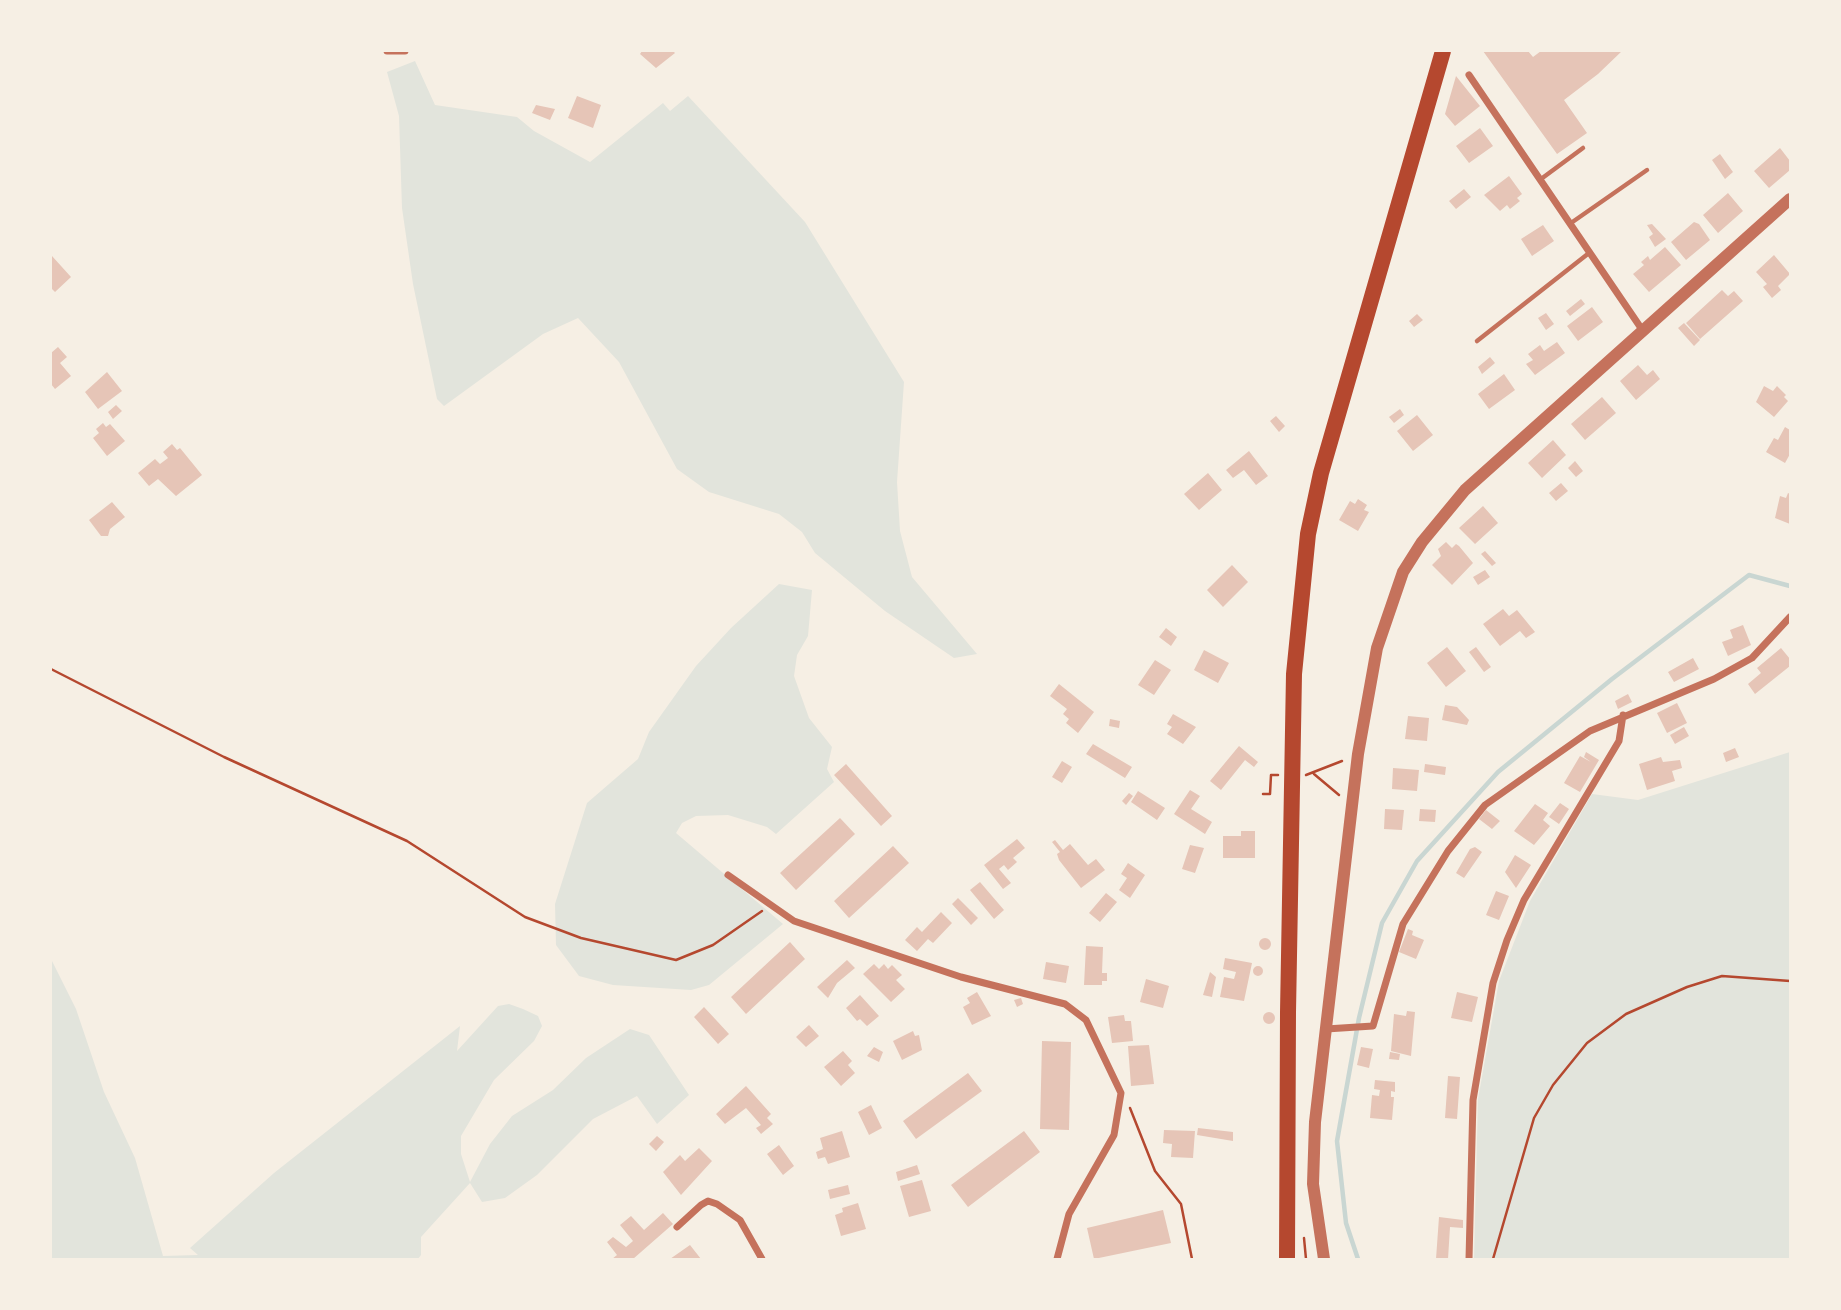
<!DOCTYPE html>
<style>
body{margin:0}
#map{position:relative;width:1841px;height:1310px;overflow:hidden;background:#f6efe4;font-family:Commissioner,sans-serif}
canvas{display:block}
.frame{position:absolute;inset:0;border:52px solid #f6efe4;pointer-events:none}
</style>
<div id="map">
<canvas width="1841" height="1310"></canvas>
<div class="frame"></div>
</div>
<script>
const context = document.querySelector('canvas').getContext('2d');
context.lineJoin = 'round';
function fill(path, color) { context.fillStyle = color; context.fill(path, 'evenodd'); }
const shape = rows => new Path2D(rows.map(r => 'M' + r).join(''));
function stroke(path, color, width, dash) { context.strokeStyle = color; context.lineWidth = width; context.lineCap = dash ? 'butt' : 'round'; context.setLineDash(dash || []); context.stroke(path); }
const green = shape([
 [415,61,435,105,517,117,534,131,590,162,663,103,670,111,688,96,805,222,904,382,897,482,900,531,912,577,977,654,954,658,885,611,815,553,802,532,779,514,709,492,677,469,619,362,578,318,543,334,444,406,437,399,413,284,402,208,399,116,387,72],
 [779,584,812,590,808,636,797,655,794,676,809,718,832,747,827,769,834,782,776,834,767,827,728,815,696,816,682,823,676,833,783,924,709,985,691,990,613,985,579,976,556,945,555,904,587,803,638,759,649,732,696,666,731,628],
 [1790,752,1790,1259,1474,1259,1478,1099,1499,981,1530,901,1592,794,1638,800],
 [51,959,76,1009,104,1092,135,1158,163,1256,198,1255,190,1248,274,1173,460,1026,457,1051,498,1006,509,1004,523,1009,538,1016,542,1026,534,1041,494,1080,461,1136,461,1154,470,1182,490,1144,512,1116,553,1090,586,1058,630,1029,649,1035,689,1095,657,1124,637,1096,593,1119,537,1175,505,1198,482,1202,470,1183,421,1237,421,1255,418,1259,51,1259]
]);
const stream = shape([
 [1358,1259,1346,1223,1337,1141,1359,1018,1382,923,1417,861,1498,772,1612,679,1749,575,1790,586]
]);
const building = shape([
 [642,51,673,51,675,53,656,68,640,54],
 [1483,51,1528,51,1533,57,1541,51,1622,51,1598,74,1564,100,1587,133,1557,154],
 [1456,76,1480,106,1455,126,1445,114],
 [577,96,601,105,593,128,568,118],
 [536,105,555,109,550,120,532,113],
 [1480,128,1493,146,1469,163,1456,146],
 [1780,148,1790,161,1790,170,1769,188,1754,171],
 [1720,154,1733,172,1725,179,1712,160],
 [1509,176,1522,194,1517,198,1520,201,1510,209,1507,205,1500,211,1484,195],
 [1464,189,1471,197,1456,209,1449,201],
 [1728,193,1743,211,1718,233,1703,215],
 [1694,222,1699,224,1710,240,1686,260,1671,242],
 [1652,224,1666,239,1655,247,1649,237,1653,234,1647,225],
 [1543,225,1554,241,1532,256,1521,239],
 [1665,247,1681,265,1649,292,1633,274,1644,265,1641,262,1648,256,1650,260],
 [1774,255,1790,274,1778,286,1781,290,1772,298,1763,287,1767,284,1756,272],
 [52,256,71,277,55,292,51,288],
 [1722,290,1728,296,1734,291,1743,301,1700,339,1686,323],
 [1581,299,1585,304,1570,316,1566,311],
 [1592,307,1603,322,1578,341,1567,326],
 [1546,313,1554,324,1546,330,1538,318],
 [1417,314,1423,320,1414,327,1409,321],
 [1684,323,1700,340,1694,346,1678,328],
 [1557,342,1565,353,1535,375,1526,364,1533,360,1528,354,1540,345,1544,351],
 [58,347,67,357,60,363,71,376,55,389,51,384,51,353],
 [1490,357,1495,363,1482,374,1478,367],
 [1638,365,1647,375,1653,370,1660,379,1636,400,1620,381],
 [107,372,122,391,98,409,85,392],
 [1504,374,1515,390,1489,409,1478,394],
 [1764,386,1773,391,1777,386,1786,395,1784,397,1788,401,1774,417,1756,402],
 [1602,397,1616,413,1585,440,1571,424],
 [116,405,122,411,113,419,108,412],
 [1400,409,1404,415,1394,423,1389,417],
 [1417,415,1433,435,1413,451,1397,431],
 [1276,416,1285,426,1279,432,1270,421],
 [103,423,106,427,110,424,125,441,107,456,93,438,99,433,96,429],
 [1785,427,1790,430,1790,454,1785,463,1766,452,1774,438,1778,440],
 [1553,440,1566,455,1542,478,1528,463],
 [172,444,177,450,180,448,202,475,176,496,158,479,149,486,138,473,155,459,160,464,168,458,163,452],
 [1249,451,1268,476,1256,485,1244,470,1233,478,1226,470],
 [1575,461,1583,471,1576,477,1568,468],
 [1208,473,1222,490,1199,510,1184,494],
 [1561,483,1568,491,1556,501,1549,493],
 [1788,493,1790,494,1790,524,1775,518,1780,496,1786,498],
 [1358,499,1367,505,1364,510,1369,512,1358,531,1339,520,1350,501,1355,504],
 [112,502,125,517,110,529,108,536,101,536,89,520],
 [1483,506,1498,523,1475,544,1459,528],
 [1446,542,1452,548,1456,544,1459,546,1473,563,1452,585,1432,565,1441,556,1438,549],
 [1485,551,1496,563,1492,566,1481,554],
 [1232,565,1248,582,1223,607,1207,590],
 [1485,570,1490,577,1478,585,1473,577],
 [1503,609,1509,616,1517,610,1535,632,1526,638,1520,631,1500,646,1483,624],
 [1743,625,1751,645,1728,656,1722,642,1733,638,1730,630],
 [1166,628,1177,637,1171,646,1159,637],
 [1447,647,1466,671,1446,687,1427,663],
 [1476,647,1491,667,1484,672,1469,652],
 [1781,648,1790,659,1790,666,1755,694,1748,684,1761,673,1757,668],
 [1204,650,1229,663,1218,683,1194,670],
 [1693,658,1699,669,1674,682,1668,672],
 [1155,660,1171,670,1154,695,1138,685],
 [1059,684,1094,712,1078,733,1066,723,1069,719,1063,714,1067,709,1050,696],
 [1628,694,1632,702,1618,709,1615,701],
 [1677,703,1687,723,1667,733,1657,713],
 [1445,705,1457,707,1469,720,1467,725,1442,720],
 [1173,714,1196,727,1183,744,1167,734,1172,727,1167,724],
 [1408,716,1429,718,1427,741,1405,739],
 [1110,719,1120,721,1119,728,1109,726],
 [1684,727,1689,736,1675,744,1670,735],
 [1093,744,1132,767,1125,778,1086,754],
 [1239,746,1258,762,1254,767,1245,760,1221,790,1210,781],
 [1735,748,1739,757,1726,762,1723,753],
 [1586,752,1599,760,1580,792,1564,783,1580,756,1591,762,1584,757],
 [1661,757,1663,762,1680,760,1682,768,1672,771,1675,781,1647,790,1639,764],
 [1062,761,1072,767,1062,783,1052,777],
 [846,764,892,816,881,826,834,775],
 [1425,764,1446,767,1445,775,1424,772],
 [1393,768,1419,770,1417,791,1392,789],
 [1190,790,1200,796,1191,809,1212,822,1205,834,1174,814],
 [1138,791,1165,808,1157,820,1131,802],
 [1129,793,1133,796,1126,805,1122,801],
 [1560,803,1569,809,1559,824,1549,817],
 [1535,804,1548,813,1543,820,1550,826,1534,845,1514,831],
 [1385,809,1404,810,1402,830,1384,829],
 [1420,809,1436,810,1435,822,1419,821],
 [1486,810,1500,821,1492,829,1479,819],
 [840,818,855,834,796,890,780,873],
 [1241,831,1255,831,1255,858,1223,858,1223,836,1241,836],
 [1017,839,1025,848,1013,858,1017,862,1008,870,1004,865,999,869,1011,883,1003,889,984,865],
 [1055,840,1063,850,1070,844,1088,865,1096,859,1105,870,1081,888,1059,860,1057,854,1060,852,1052,842],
 [1190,845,1204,848,1195,873,1182,869],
 [893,846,909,863,849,918,834,901],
 [1475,847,1482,852,1464,878,1456,873,1470,849],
 [1515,855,1531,865,1516,888,1505,872],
 [1128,863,1145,875,1130,898,1119,890,1127,878,1121,874],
 [980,882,1004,910,994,919,970,890],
 [1496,891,1509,896,1499,920,1486,915],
 [1106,893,1117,902,1100,922,1089,913],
 [958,898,978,918,971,925,952,904],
 [941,912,952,923,933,943,928,939,917,951,905,940,917,927,922,932],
 [1408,929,1413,931,1412,935,1424,940,1416,959,1399,952],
 '1259 944a6 6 0 1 1 12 0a6 6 0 1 1-12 0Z',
 [790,942,805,959,746,1014,731,997],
 [1086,946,1103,947,1102,973,1107,973,1107,981,1102,981,1102,985,1084,985],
 [1225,958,1252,963,1244,1001,1220,997,1224,977,1234,979,1236,972,1223,969],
 [847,960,855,968,837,983,828,998,817,987],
 [1046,962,1069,966,1066,983,1043,979],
 [874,964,879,969,884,964,888,969,892,965,902,975,896,980,905,989,891,1002,863,974],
 '1253 971a5 5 0 1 1 10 0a5 5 0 1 1-10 0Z',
 [1210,972,1216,977,1212,997,1203,995],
 [1146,979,1169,986,1163,1008,1140,1002],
 [977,992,991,1016,972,1025,963,1007,970,1003,967,998],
 [1457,992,1478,997,1472,1022,1451,1018],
 [860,995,879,1016,867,1026,860,1019,857,1021,846,1008],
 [1021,998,1023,1004,1017,1007,1014,1000],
 [704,1007,729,1034,718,1044,694,1017],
 [1407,1011,1415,1012,1411,1056,1391,1051,1394,1014,1406,1016],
 '1263 1018a6 6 0 1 1 12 0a6 6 0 1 1-12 0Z',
 [1124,1015,1125,1021,1131,1021,1133,1041,1112,1043,1108,1017],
 [809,1025,819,1036,806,1047,796,1037],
 [913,1031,915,1036,919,1035,922,1050,902,1060,893,1041],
 [1042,1041,1071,1042,1069,1130,1040,1129],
 [1149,1045,1154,1084,1131,1086,1128,1046],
 [874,1047,883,1052,879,1062,867,1056],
 [1361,1047,1373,1049,1369,1068,1357,1065],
 [843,1051,852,1061,848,1065,855,1073,841,1086,824,1067],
 [1390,1052,1400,1054,1399,1060,1389,1059],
 [968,1073,982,1091,916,1139,903,1121],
 [1448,1076,1460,1077,1457,1119,1445,1118],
 [1375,1080,1395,1082,1395,1092,1391,1091,1391,1097,1394,1097,1392,1120,1370,1118,1372,1095,1379,1096,1380,1090,1374,1089],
 [746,1086,771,1114,767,1118,773,1124,761,1134,756,1128,761,1125,746,1108,725,1124,716,1114],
 [871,1105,882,1128,869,1135,858,1112],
 [1198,1128,1233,1132,1233,1141,1197,1135],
 [1164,1130,1195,1131,1193,1158,1171,1157,1172,1144,1163,1143],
 [842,1131,850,1157,828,1164,825,1157,818,1159,816,1152,823,1149,820,1138],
 [1024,1131,1040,1152,968,1207,951,1185],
 [657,1136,664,1142,656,1151,649,1144],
 [779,1145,794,1166,783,1175,767,1154],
 [699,1148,712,1161,681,1195,663,1172,680,1155,685,1161],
 [917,1165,920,1174,898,1181,896,1172],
 [922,1180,931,1211,909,1217,900,1186],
 [848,1185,850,1194,830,1199,828,1190],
 [858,1203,866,1229,841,1236,835,1215,843,1212,842,1208],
 [1163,1210,1171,1243,1094,1259,1087,1228],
 [663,1213,673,1224,633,1259,612,1259,617,1255,607,1242,613,1237,626,1247,633,1241,620,1225,631,1216,644,1230],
 [1439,1217,1463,1220,1463,1228,1450,1227,1448,1259,1436,1259],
 [690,1245,701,1259,670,1259]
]);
const path = shape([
 [51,669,224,757,407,841,525,917,581,938,676,960,713,945,762,911],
 [1314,774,1339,795],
 [1306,775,1342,761],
 [1263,794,1270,794,1271,775,1278,775],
 [1130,1108,1155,1171,1181,1204,1192,1259],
 [1304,1238,1306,1259],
 [1493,1259,1534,1118,1553,1085,1587,1043,1626,1014,1687,987,1722,976,1790,981]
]);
const service = shape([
 [1541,179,1583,148],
 [1571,223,1647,170],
 [1477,341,1589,253]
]);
const minor = shape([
 [387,51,405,51],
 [1469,75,1643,331],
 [728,875,794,921,961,977,1065,1004,1086,1020,1121,1093,1114,1135,1069,1214,1057,1259],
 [1326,1029,1373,1026,1403,924,1448,851,1485,805,1590,731,1714,679,1752,658,1790,617],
 [677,1227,701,1205,708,1201,717,1204,740,1220,762,1259],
 [1469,1259,1473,1100,1493,983,1507,940,1524,900,1619,741,1623,715]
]);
const tertiary = shape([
 [1324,1259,1313,1184,1315,1122,1358,754,1377,648,1403,572,1422,542,1465,490,1790,199]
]);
const primary = shape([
 [1287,1259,1288,1012,1294,674,1308,534,1321,473,1443,51]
]);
fill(green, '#e2e4dc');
stroke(stream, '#c9d6d2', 4.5);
fill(building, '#e6c5b7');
stroke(path, '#b5482f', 2.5);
stroke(service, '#c5725c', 4.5);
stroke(minor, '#c5725c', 7);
stroke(tertiary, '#c5725c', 12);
stroke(primary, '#b5482f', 16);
</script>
